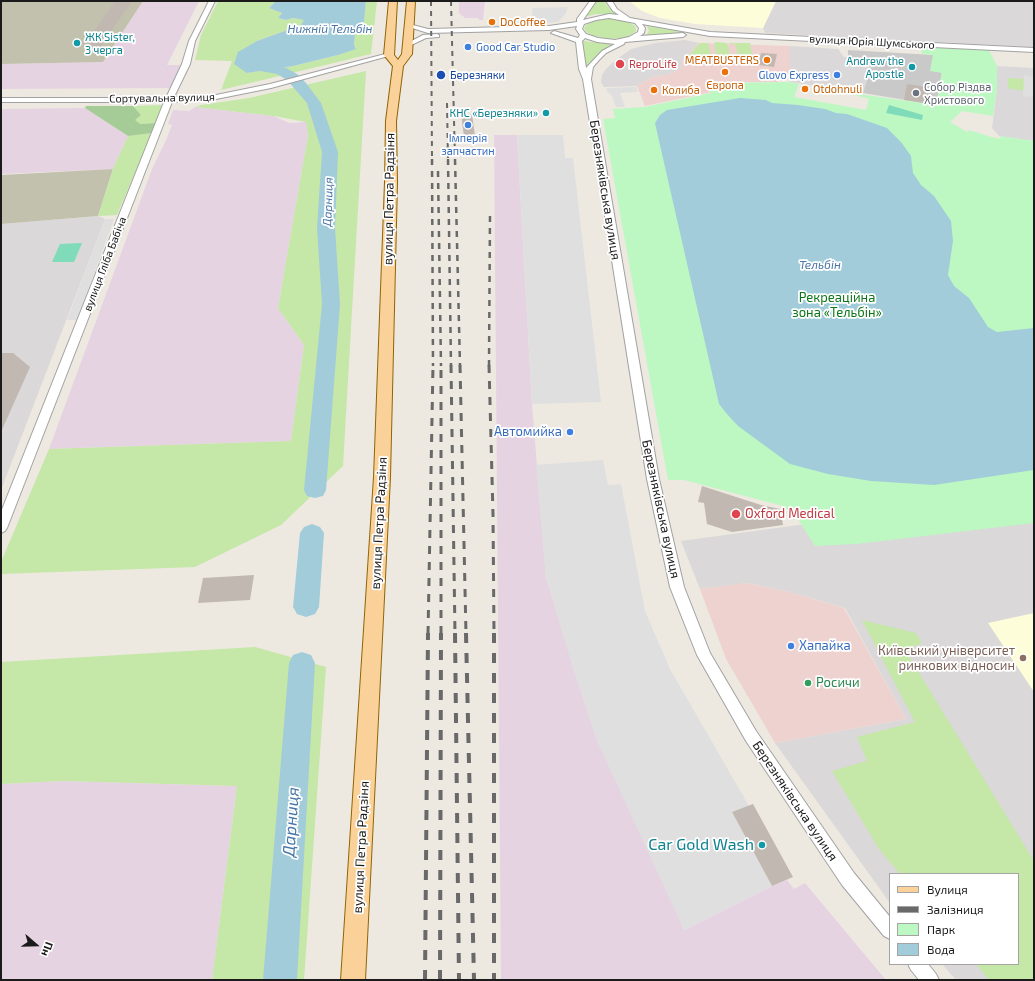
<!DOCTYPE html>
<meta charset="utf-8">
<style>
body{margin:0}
#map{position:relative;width:1035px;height:981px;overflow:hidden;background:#ede9e1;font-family:"Exo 2",sans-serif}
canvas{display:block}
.frame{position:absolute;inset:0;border:2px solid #1b1b1b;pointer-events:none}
.legend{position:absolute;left:889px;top:873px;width:130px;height:92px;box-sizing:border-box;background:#fff;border:1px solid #a4a4a4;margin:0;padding:5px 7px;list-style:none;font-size:12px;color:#1b1b1b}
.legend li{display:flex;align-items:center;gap:8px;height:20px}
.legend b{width:20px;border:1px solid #a4a4a4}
.north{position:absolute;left:16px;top:925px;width:40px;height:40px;-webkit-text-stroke:3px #fff;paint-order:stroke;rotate:110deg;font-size:11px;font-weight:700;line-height:16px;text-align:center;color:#1b1b1b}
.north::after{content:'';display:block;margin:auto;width:14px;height:18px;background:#1b1b1b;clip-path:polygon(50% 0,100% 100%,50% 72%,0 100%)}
</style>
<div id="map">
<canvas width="1035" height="981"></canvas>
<div class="frame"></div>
<ul class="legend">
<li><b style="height:5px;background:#fad299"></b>Вулиця</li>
<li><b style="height:5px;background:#696969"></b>Залізниця</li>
<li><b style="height:11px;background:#bdf8c3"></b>Парк</li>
<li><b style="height:11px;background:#a2ccda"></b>Вода</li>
</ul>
<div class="north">Пн</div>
</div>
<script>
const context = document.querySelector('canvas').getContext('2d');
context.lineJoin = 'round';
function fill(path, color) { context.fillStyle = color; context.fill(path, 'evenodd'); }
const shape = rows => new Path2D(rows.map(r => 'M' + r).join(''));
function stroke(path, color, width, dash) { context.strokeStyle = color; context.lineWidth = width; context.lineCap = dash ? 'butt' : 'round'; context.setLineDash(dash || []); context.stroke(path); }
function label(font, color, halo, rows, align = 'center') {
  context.font = font + ' "Exo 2",sans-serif'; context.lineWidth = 3.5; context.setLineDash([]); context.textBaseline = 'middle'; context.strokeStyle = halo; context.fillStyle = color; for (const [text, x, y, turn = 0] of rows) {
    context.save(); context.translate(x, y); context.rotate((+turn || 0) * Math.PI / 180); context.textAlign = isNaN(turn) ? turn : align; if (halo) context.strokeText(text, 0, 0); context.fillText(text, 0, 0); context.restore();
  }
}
const residential = shape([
 [776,1,1034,1,1034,47,765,33,763,28],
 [685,40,699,43,684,58,680,69,667,75,652,77,637,86,604,87,601,82,602,75,606,69,613,62,631,49,655,43],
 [790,46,838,49,844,57,873,62,863,93,790,82],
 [997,66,1034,68,1034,141,999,136,992,128,997,89],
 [98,216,105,219,1,490,1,224],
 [1034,493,1034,980,956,980,942,964,1018,964,1018,874,890,874,890,903,775,743,906,719,845,608,789,592,748,583,700,589,681,541]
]);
const commercial = shape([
 [699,43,790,46,790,74,778,74,778,82,724,82,705,84,711,92,645,106,637,86,652,77,667,75,680,69,684,58],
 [747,583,789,592,844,608,906,719,775,743,726,659,700,589]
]);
const industrial = shape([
 [143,1,199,1,167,65,181,65,170,88,1,89,1,64,103,62],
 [459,1,485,1,483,20,479,20,478,18,465,18,459,13],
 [195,107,274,116,289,123,306,122,308,135,278,308,304,345,291,441,49,449,152,169,167,138,172,125,168,124,173,110,189,111],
 [85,108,128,136,113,169,1,174,1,109],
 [494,135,517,135,532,404,546,578,684,930,772,886,787,880,794,889,805,883,886,980,501,980],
 [63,781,237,786,212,980,1,980,1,784]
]);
const education = shape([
 [629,1,776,1,763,28,695,24,660,18,642,11],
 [1034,613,1034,692,988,623]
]);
const religious = shape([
 [848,50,933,55,942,72,936,105,863,93,873,62,848,58]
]);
const construction = shape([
 [1,1,143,1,103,62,1,64],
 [113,169,98,216,1,224,1,175]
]);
const grass = shape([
 [218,1,276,1,269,8,282,13,278,18,286,20,293,18,305,20,301,25,257,41,247,73,293,66,338,55,356,48,354,45,355,34,364,22,366,1,377,1,371,54,221,90,232,61,195,60,201,35],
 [596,1,604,1,609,8,618,14,596,14,584,17],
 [599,19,615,19,629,22,635,26,636,31,628,37,611,39,594,36,586,32,584,28,586,25],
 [647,26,682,32,683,33,646,36,649,31],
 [584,41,599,43,614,44,598,54,587,68,585,68,582,42],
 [716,42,727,43,730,54,727,56,716,54,714,43],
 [700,43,708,43,712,58,707,58,707,60,699,62,686,58],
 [729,43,750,43,752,55,732,56,731,54,738,54,735,44,730,44],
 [366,71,343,466,281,525,195,567,1,574,1,562,49,449,291,441,304,345,278,308,308,135,306,122,274,116,195,107,201,105,249,98],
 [1008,78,1024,79,1024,91,1008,88],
 [161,105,163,107,156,123,139,124,134,120,141,115,133,106],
 [152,133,117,215,98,216,113,169,128,136],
 [862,620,916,633,922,643,905,650,1034,861,1034,980,989,980,976,964,1018,964,1018,874,900,874,879,849,832,771,867,761,857,737,915,722],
 [255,647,326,667,304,980,212,980,237,786,63,781,1,784,1,662]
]);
const forest = shape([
 [86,106,133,106,141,115,135,120,140,124,156,123,152,133,128,136,85,108]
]);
const park = shape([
 [921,47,989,50,997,66,997,89,993,116,962,111,950,122,967,132,969,130,991,137,1002,139,999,136,1034,141,1034,523,856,544,815,546,798,519,783,506,684,480,668,480,603,119,615,118,613,109,645,107,711,93,707,84,726,83,790,82,799,84,794,97,866,110,869,99,844,92,936,105,942,73,930,71,933,55,922,54]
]);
const pitch = shape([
 [889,105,923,115,922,120,886,113],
 [82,243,74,262,52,262,60,244]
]);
const parking = shape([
 [568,7,566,13,558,22,533,24,532,8],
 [1024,75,1034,77,1034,97,1023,96],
 [636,87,638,92,620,93,625,107,616,107,611,94,608,93,606,88],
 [517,135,563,135,565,158,573,158,601,402,532,404],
 [105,219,114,219,77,320,67,320],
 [603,460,608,485,621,484,645,611,670,669,749,806,732,812,772,886,684,930,596,739,571,662,546,578,536,465]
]);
const water = shape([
 [276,1,366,1,364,22,355,34,354,45,356,49,338,55,293,66,247,73,234,64,238,52,257,41,301,25,304,20,293,18,286,20,278,18,282,13,269,8],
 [740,98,766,100,772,103,798,105,825,109,836,113,847,114,887,128,901,142,911,156,913,173,921,185,934,196,951,221,953,241,948,275,954,286,969,298,988,327,997,332,1034,328,1034,470,934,485,871,481,828,474,790,464,738,426,727,414,719,404,655,123,660,115,667,110]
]);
const river = shape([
 [252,50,257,51,259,54,258,61,286,68,297,74,306,83,321,103,338,152,335,228,340,304,326,490,323,496,315,498,307,496,304,490,322,304,317,228,322,152,307,103,287,80,277,74,255,70,246,66,244,63,245,54,247,51,252,50],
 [312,524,320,527,324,533,319,607,315,614,306,617,297,614,293,607,300,533,304,527,312,524],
 [302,652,311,655,315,663,297,980,263,980,289,663,293,655,302,652]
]);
const building = shape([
 [115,1,132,1,101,46,83,47],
 [761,53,777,54,774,67,758,65],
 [907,84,927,87,924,103,904,100],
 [461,114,472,114,475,136,464,137],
 [1,353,13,353,30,367,1,432],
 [702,486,761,505,780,509,783,525,732,532,707,524,704,503,698,502],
 [254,575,250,600,198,603,203,578],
 [753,804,793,877,772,886,732,812]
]);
const minor = shape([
 [209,1,215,1,195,41,190,64,174,97,216,95,270,84,389,53,392,55,271,88,216,99,172,102,7,528,5,531,1,533,1,512,164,102,1,102,1,98,166,98,182,64,189,41,209,1],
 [590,1,596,1,583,20,609,14,619,15,613,11,606,1,612,1,617,9,630,18,710,32,1034,48,1034,52,710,36,642,24,645,28,644,33,640,36,683,33,686,35,683,37,625,42,624,44,606,53,599,60,593,67,591,79,659,479,684,587,710,653,756,731,854,873,890,917,890,939,884,936,842,885,746,741,697,655,670,587,647,479,583,79,579,69,576,42,551,33,554,31,578,38,580,35,576,29,577,26,549,30,428,33,406,26,409,24,428,29,549,26,577,22,577,19,590,1],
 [609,18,635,23,639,28,638,32,629,37,615,40,598,38,586,34,582,29,584,24,596,20,609,18],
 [585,38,597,42,615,44,602,51,586,68,582,41,585,38],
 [437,34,439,35,439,37,426,38,407,47,404,45,423,35,437,34],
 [908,964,928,964,936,974,939,980,919,980,911,970,908,964]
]);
const major = shape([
 [389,1,397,1,394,55,398,60,402,54,407,1,415,1,412,54,403,66,396,121,397,182,390,477,365,980,341,980,374,477,385,182,386,121,393,66,384,55,389,1]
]);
const railFar3 = shape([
 [431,1,432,160],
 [451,1,455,160],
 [447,103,448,160]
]);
const railFar2 = shape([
 [432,159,433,366],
 [448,159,451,366],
 [455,159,460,366],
 [438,171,441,366],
 [489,366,490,215]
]);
const railFar1 = shape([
 [451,365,455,634],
 [460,365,466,634],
 [489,365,493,514,494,634],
 [428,634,433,365],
 [441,634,441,365]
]);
const rail = shape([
 [455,633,459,980],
 [466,633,474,980],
 [494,633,494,980],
 [425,980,428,633],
 [440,980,441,633]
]);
const markers = [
 [492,22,4,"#e8710a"],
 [77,43,4,"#0f9aa8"],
 [468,47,4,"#3f7fe0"],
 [767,60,4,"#e8710a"],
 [620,64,5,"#e0444e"],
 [912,67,4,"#0f9aa8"],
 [725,72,4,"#e8710a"],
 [441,75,5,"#1a4fb4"],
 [837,75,4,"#3f7fe0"],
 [805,89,4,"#e8710a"],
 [654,90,4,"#e8710a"],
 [916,93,4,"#6b7280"],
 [546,113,4,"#0f9aa8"],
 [468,125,4,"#3f7fe0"],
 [570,432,4,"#3f7fe0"],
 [736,514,5,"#e0444e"],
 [791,646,4,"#3f7fe0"],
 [1023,658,4,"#8d6e63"],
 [808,683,4,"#2e9e5b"],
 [762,845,4,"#0f9aa8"]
];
const farFoodnames = [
 ["DoCoffee",500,22],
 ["MEATBUSTERS",759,60,"right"],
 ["Європа",725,85,"center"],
 ["Otdohnuli",813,89],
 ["Колиба",662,90]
];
const farCulturenames = [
 ["ЖК Sister,",85,37,"left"],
 ["3 черга",85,50,"left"],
 ["Andrew the",904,61],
 ["Apostle",904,74],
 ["КНС «Березняки»",538,113]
];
const farStreetnames = [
 ["вулиця Юрія Шумського",872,42,3],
 ["Сортувальна вулиця",162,98,-1],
 ["вулиця Гліба Бабіча",105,264,-69]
];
const farShopnames = [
 ["Good Car Studio",476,47],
 ["Glovo Express",829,75,"right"],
 ["Імперія",468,138,"center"],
 ["запчастин",468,151,"center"]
];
const farHealthnames = [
 ["ReproLife",629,64]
];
const farTransitnames = [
 ["Березняки",450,75]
];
const farWorshipnames = [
 ["Собор Різдва",924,87],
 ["Христового",924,100]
];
const farWaternames = [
 ["Нижній Тельбін",330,29],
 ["Дарниця",328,202,-88],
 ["Тельбін",820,265]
];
const streetNames = [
 ["Березняківська вулиця",605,190,81],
 ["вулиця Петра Радзіня",389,199,-89],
 ["Березняківська вулиця",661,509,78],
 ["вулиця Петра Радзіня",379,523,-87],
 ["Березняківська вулиця",795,801,56],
 ["вулиця Петра Радзіня",361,847,-87]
];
const parkNames = [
 ["Рекреаційна",837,298],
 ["зона «Тельбін»",837,313]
];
const shopNames = [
 ["Автомийка",562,432],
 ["Хапайка",799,646,"left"]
];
const healthNames = [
 ["Oxford Medical",745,514]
];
const educationNames = [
 ["Київський університет",1015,651],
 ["ринкових відносин",1015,666]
];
const leisureNames = [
 ["Росичи",816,683]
];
const nearCulturenames = [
 ["Car Gold Wash",754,845]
];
const nearWaternames = [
 ["Дарниця",291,822,-86]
];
fill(residential, '#dad8d8');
fill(commercial, '#eed2d0');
fill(industrial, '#e6d3e2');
fill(education, '#fdfed9');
fill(religious, '#c9c9c9');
fill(construction, '#c1c1ad');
fill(grass, '#c5e7a7');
fill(forest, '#a5cc96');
fill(park, '#bdf8c3');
fill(pitch, '#7fdbba');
fill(parking, '#dfdfdf');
fill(water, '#a2ccda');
fill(river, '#a2ccda');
fill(building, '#c1b8b1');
stroke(minor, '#a2a2a2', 2);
stroke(major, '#906403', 2);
fill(minor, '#fff');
fill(major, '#fad299');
stroke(railFar3, '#696969', 2, [5, 5]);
stroke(railFar2, '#696969', 2.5, [6, 6]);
stroke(railFar1, '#696969', 3, [8, 8]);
stroke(rail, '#696969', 4, [10, 10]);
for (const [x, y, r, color] of markers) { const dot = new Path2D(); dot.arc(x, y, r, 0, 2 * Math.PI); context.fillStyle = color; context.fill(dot); stroke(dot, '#fff', 1.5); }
label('11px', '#c56008', '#fff', farFoodnames, 'left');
label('11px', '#0d838f', '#fff', farCulturenames, 'right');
label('11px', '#1b1b1b', '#fff', farStreetnames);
label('11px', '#366cbe', '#fff', farShopnames, 'left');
label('11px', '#be3a42', '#fff', farHealthnames, 'left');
label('11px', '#164399', '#fff', farTransitnames, 'left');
label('11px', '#5b616d', '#fff', farWorshipnames, 'left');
label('italic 12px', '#4b77a8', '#fff', farWaternames);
label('13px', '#1b1b1b', '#fff', streetNames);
label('13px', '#0d7618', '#fff', parkNames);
label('13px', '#366cbe', '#fff', shopNames, 'right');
label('13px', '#be3a42', '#fff', healthNames, 'left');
label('13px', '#785e54', '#fff', educationNames, 'right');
label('13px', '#27864d', '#fff', leisureNames, 'left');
label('16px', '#0d838f', '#fff', nearCulturenames, 'right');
label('italic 17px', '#4b77a8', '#fff', nearWaternames);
</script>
